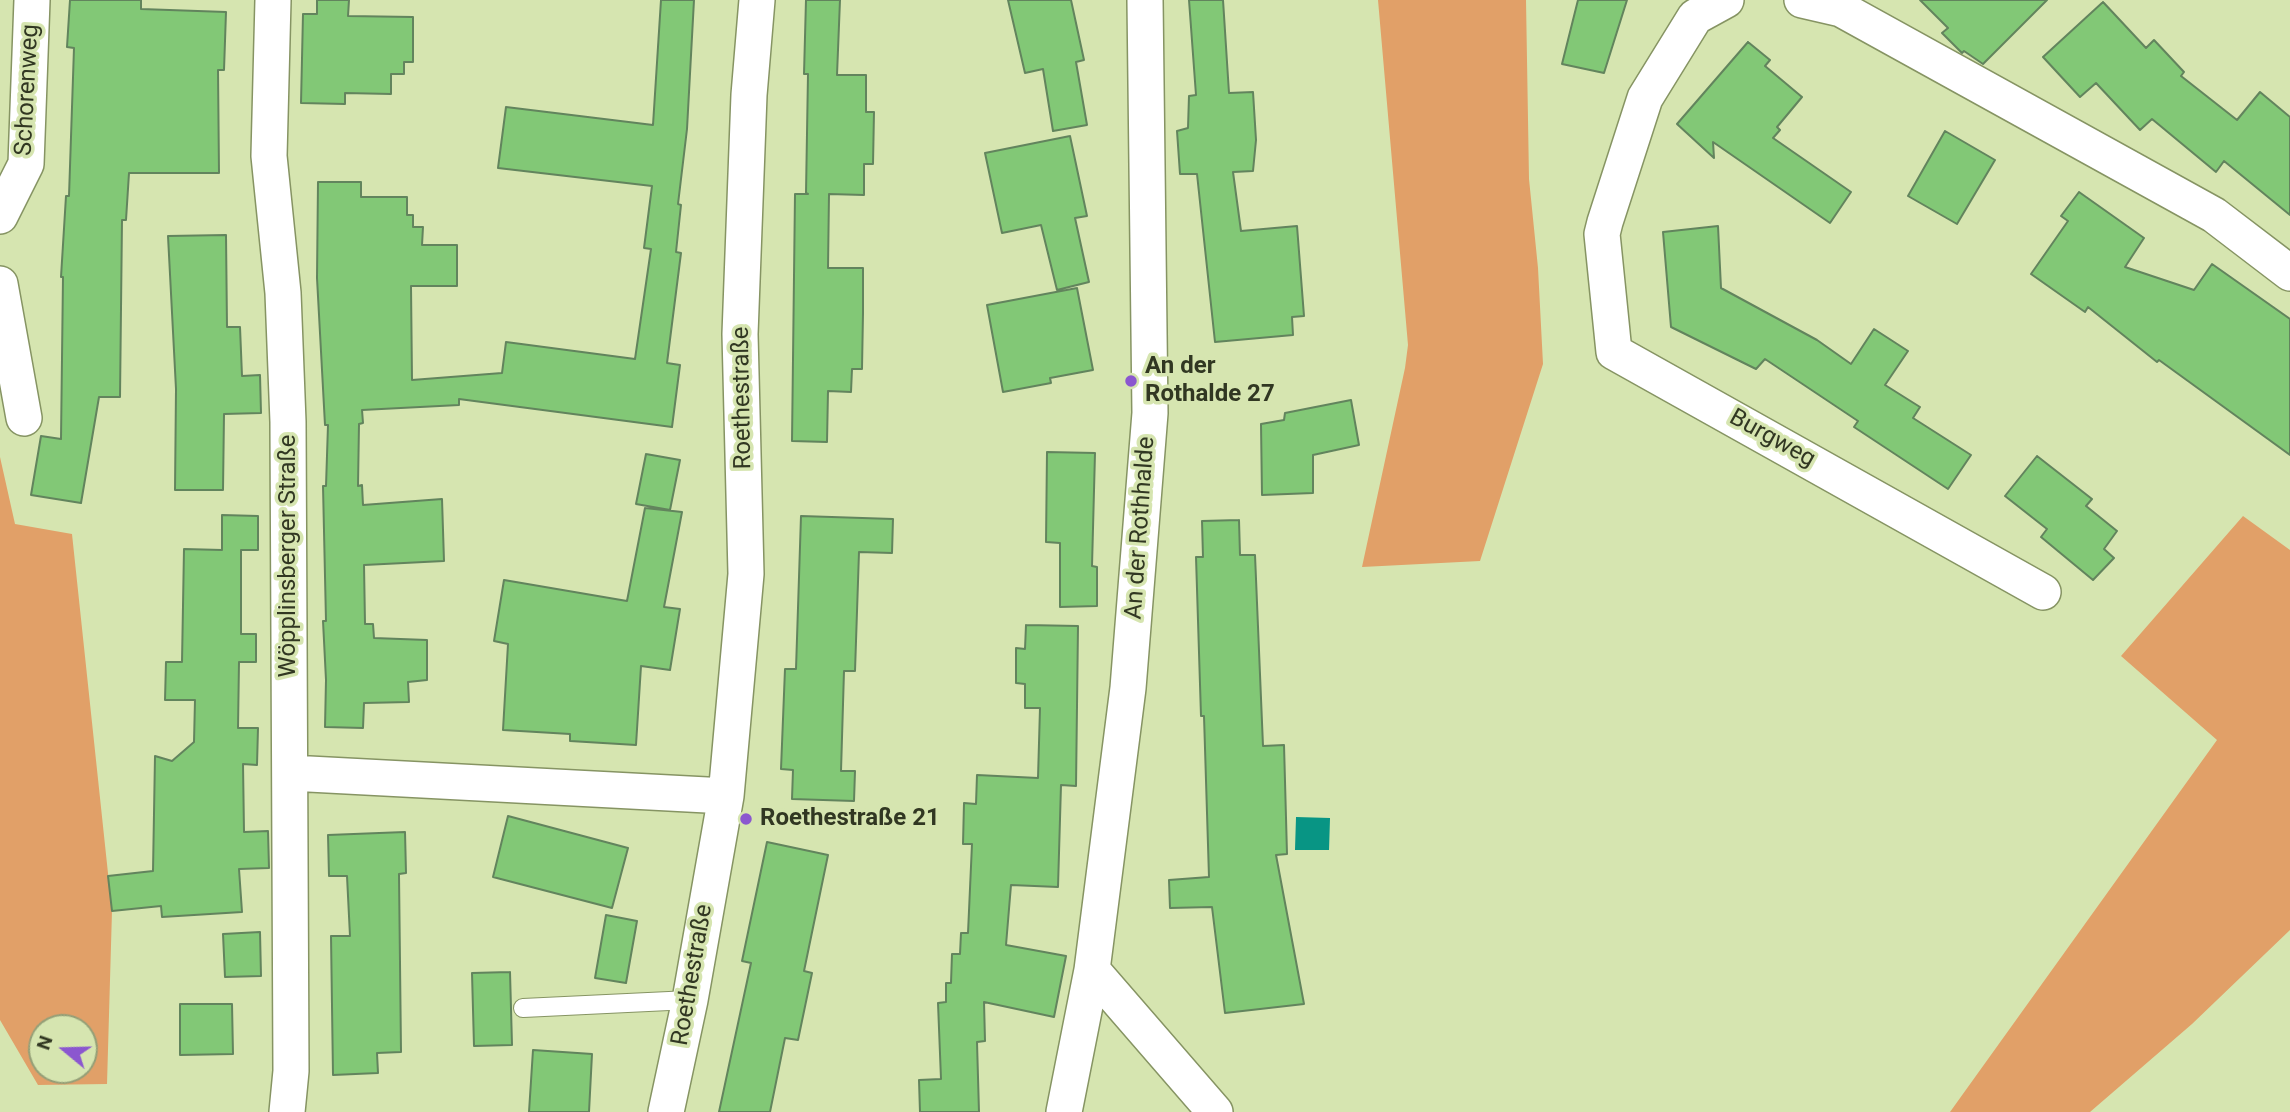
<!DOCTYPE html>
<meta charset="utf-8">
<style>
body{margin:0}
#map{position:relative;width:2290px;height:1112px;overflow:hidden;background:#d6e5b0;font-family:Roboto,sans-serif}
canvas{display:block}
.north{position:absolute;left:28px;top:1014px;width:70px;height:70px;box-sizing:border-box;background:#d6e5b0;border:2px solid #949f77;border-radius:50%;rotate:289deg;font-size:19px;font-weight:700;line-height:28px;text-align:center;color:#313722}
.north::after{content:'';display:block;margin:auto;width:24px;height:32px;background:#8b57cf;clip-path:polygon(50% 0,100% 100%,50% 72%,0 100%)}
</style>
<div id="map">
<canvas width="2290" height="1112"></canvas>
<div class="north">N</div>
</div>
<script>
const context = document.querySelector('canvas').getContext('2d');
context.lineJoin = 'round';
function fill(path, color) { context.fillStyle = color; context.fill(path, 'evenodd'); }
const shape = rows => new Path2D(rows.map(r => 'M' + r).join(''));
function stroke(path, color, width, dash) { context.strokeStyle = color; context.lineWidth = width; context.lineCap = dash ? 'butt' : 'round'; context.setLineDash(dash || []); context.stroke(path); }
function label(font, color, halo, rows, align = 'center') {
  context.font = font + ' Roboto,sans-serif'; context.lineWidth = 7; context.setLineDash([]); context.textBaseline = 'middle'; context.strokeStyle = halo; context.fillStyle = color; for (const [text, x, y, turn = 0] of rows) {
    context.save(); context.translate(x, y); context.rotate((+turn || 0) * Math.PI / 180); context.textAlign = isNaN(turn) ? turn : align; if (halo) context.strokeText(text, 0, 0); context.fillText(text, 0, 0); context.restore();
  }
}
const green = shape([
 [1378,0,1526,0,1529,179,1538,268,1543,364,1480,561,1362,567,1405,368,1408,345],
 [0,457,15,524,72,534,112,911,107,1084,38,1085,0,1020],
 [42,1028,84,1028,84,1070,42,1070],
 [2243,516,2290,550,2290,930,2192,1024,2090,1112,1950,1112,2217,740,2121,656]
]);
const water = shape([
 [1296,817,1330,818,1329,850,1295,850]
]);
const building = shape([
 [70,0,141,0,141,9,226,12,224,70,218,70,219,173,129,173,126,220,122,220,120,397,99,397,81,503,31,495,41,436,61,439,63,277,61,277,66,196,69,196,74,48,67,47,70,0],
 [317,0,349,0,348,16,413,17,413,62,404,62,404,74,391,74,391,94,345,93,345,104,301,103,303,14,317,14,317,0],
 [661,0,694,0,687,129,678,204,681,205,676,252,681,253,667,363,680,365,672,427,459,399,459,405,362,410,363,423,359,424,358,486,362,485,363,505,442,499,444,561,364,565,365,624,373,624,374,638,427,640,427,680,408,682,409,702,364,703,363,728,325,727,326,680,323,621,326,621,323,486,326,486,328,425,325,425,317,278,318,182,361,182,361,197,407,197,407,215,413,215,413,227,423,227,422,245,457,245,457,286,411,286,412,380,502,373,506,342,635,359,651,249,644,248,652,186,498,168,506,107,653,125,661,0],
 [806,0,840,0,837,75,866,75,866,112,874,112,873,164,864,164,864,195,829,194,828,268,863,268,863,313,862,369,852,369,851,392,828,391,827,442,792,441,795,194,808,194,806,193,808,74,804,74,806,0],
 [1008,0,1071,0,1084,60,1076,62,1087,125,1053,131,1043,69,1025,73,1008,0],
 [1189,0,1223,0,1229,93,1253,92,1256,140,1253,171,1233,172,1241,231,1297,226,1304,316,1292,317,1293,335,1215,342,1197,174,1180,174,1177,131,1188,128,1189,96,1196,95,1189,0],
 [1578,0,1627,0,1604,73,1562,64,1578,0],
 [1920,0,2047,0,1983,64,1964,51,1962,53,1942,33,1948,28,1920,0],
 [2103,2,2146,48,2154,40,2184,72,2181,76,2237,120,2260,92,2290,117,2290,215,2224,161,2216,172,2152,119,2140,130,2096,83,2080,97,2043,57,2103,2],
 [1748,42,1770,60,1765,66,1802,97,1777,127,1780,130,1773,138,1851,192,1830,223,1713,142,1714,158,1677,124,1748,42],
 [1945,131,1995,160,1957,224,1908,196,1945,131],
 [1070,136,1087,216,1075,218,1089,282,1057,290,1041,225,1002,233,985,153,1070,136],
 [2079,192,2144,238,2125,267,2194,290,2212,264,2290,319,2290,455,2159,360,2157,362,2088,307,2085,312,2031,274,2068,221,2061,216,2079,192],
 [1718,226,1721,288,1817,340,1851,364,1874,329,1908,351,1885,385,1920,407,1913,418,1971,455,1948,489,1854,427,1858,421,1765,359,1756,369,1671,327,1663,232,1718,226],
 [226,235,227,327,240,327,242,376,260,375,261,413,224,414,223,490,175,490,176,389,168,236,226,235],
 [1077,288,1093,370,1050,378,1051,383,1003,392,987,305,1077,288],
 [1351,400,1359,445,1313,455,1313,493,1262,495,1261,424,1284,420,1285,413,1351,400],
 [1047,452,1095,453,1092,566,1097,567,1097,606,1060,607,1060,543,1046,542,1047,452],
 [646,454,680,460,670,510,636,504,646,454],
 [2037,456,2092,499,2086,506,2117,531,2104,549,2114,558,2093,580,2041,537,2047,529,2005,496,2037,456],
 [645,508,682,512,664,607,680,609,670,670,641,666,636,745,570,741,570,734,503,730,508,644,494,641,504,580,627,601,645,508],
 [222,515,258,516,258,550,241,550,241,634,256,634,256,662,239,662,238,728,258,728,257,765,243,764,244,832,268,831,269,868,239,869,242,912,162,917,161,906,112,911,108,876,153,871,155,756,172,761,194,742,195,700,165,700,166,662,182,662,184,549,222,550,222,515],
 [801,516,893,519,892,553,859,552,855,671,844,671,841,771,855,771,854,801,792,799,793,770,781,769,785,669,796,669,801,516],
 [1239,520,1240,555,1255,555,1263,746,1284,745,1287,854,1276,855,1304,1004,1225,1013,1212,907,1170,908,1169,880,1209,877,1204,716,1201,716,1196,557,1203,557,1202,521,1239,520],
 [1026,625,1078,626,1076,786,1061,785,1058,887,1011,885,1006,945,1066,956,1054,1017,984,1002,985,1041,977,1042,979,1112,920,1112,919,1080,941,1079,938,1003,946,1002,946,983,951,983,952,954,960,954,961,933,968,933,972,844,963,844,964,803,976,804,977,775,1038,778,1040,708,1025,708,1025,684,1016,683,1016,648,1025,649,1026,625],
 [508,816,628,848,612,908,493,877,508,816],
 [405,832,406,873,399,874,401,1052,377,1053,378,1073,333,1075,331,936,350,936,347,876,329,876,328,835,405,832],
 [767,842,828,855,804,971,812,973,798,1040,785,1038,770,1112,719,1112,751,963,742,961,767,842],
 [606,915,637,921,626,983,595,978,606,915],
 [260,932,261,976,225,977,223,934,260,932],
 [510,972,512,1045,474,1046,472,973,510,972],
 [180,1004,232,1004,233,1054,180,1055,180,1004],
 [533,1050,592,1054,589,1112,529,1112,533,1050]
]);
const lane = shape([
 [523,1008,690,1000]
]);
const street = shape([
 [273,0,269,156,283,293,288,422,291,1071,287,1112],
 [1726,0,1695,17,1645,98,1605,222,1602,234,1614,352,2043,592],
 [1802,0,1841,9,2214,215,2290,273],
 [0,216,26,164,32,0],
 [0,284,24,418],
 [290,773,726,796],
 [1092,970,1215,1112],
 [666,1112,690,1000,726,796,746,574,740,334,749,95,757,0],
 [1064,1112,1092,970,1128,688,1150,413,1145,0]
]);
const markers = [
 [1131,381,7,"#8b57cf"],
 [746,819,7,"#8b57cf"]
];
const streetNames = [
 ["Schorenweg",28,90,-87],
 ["Roethestraße",743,398,-91],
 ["Burgweg",1772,439,29],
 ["An der Rothhalde",1141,528,-86],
 ["Wöpplinsberger Straße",289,556,-90],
 ["Roethestraße",693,975,-80]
];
const poiNames = [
 ["An der",1145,367],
 ["Rothalde 27",1145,395],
 ["Roethestraße 21",760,819]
];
fill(green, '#e1a068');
fill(water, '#089584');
fill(building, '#82c876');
stroke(building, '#62845d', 2);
stroke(lane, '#869463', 20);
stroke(street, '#869463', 38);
stroke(lane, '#fff', 18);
stroke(street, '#fff', 35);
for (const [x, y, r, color] of markers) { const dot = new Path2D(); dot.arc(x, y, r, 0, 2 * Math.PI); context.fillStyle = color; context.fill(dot); stroke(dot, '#d6e5b0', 2.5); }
label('24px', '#313722', '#d6e5b0', streetNames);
label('bold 24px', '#313722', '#d6e5b0', poiNames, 'left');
</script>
